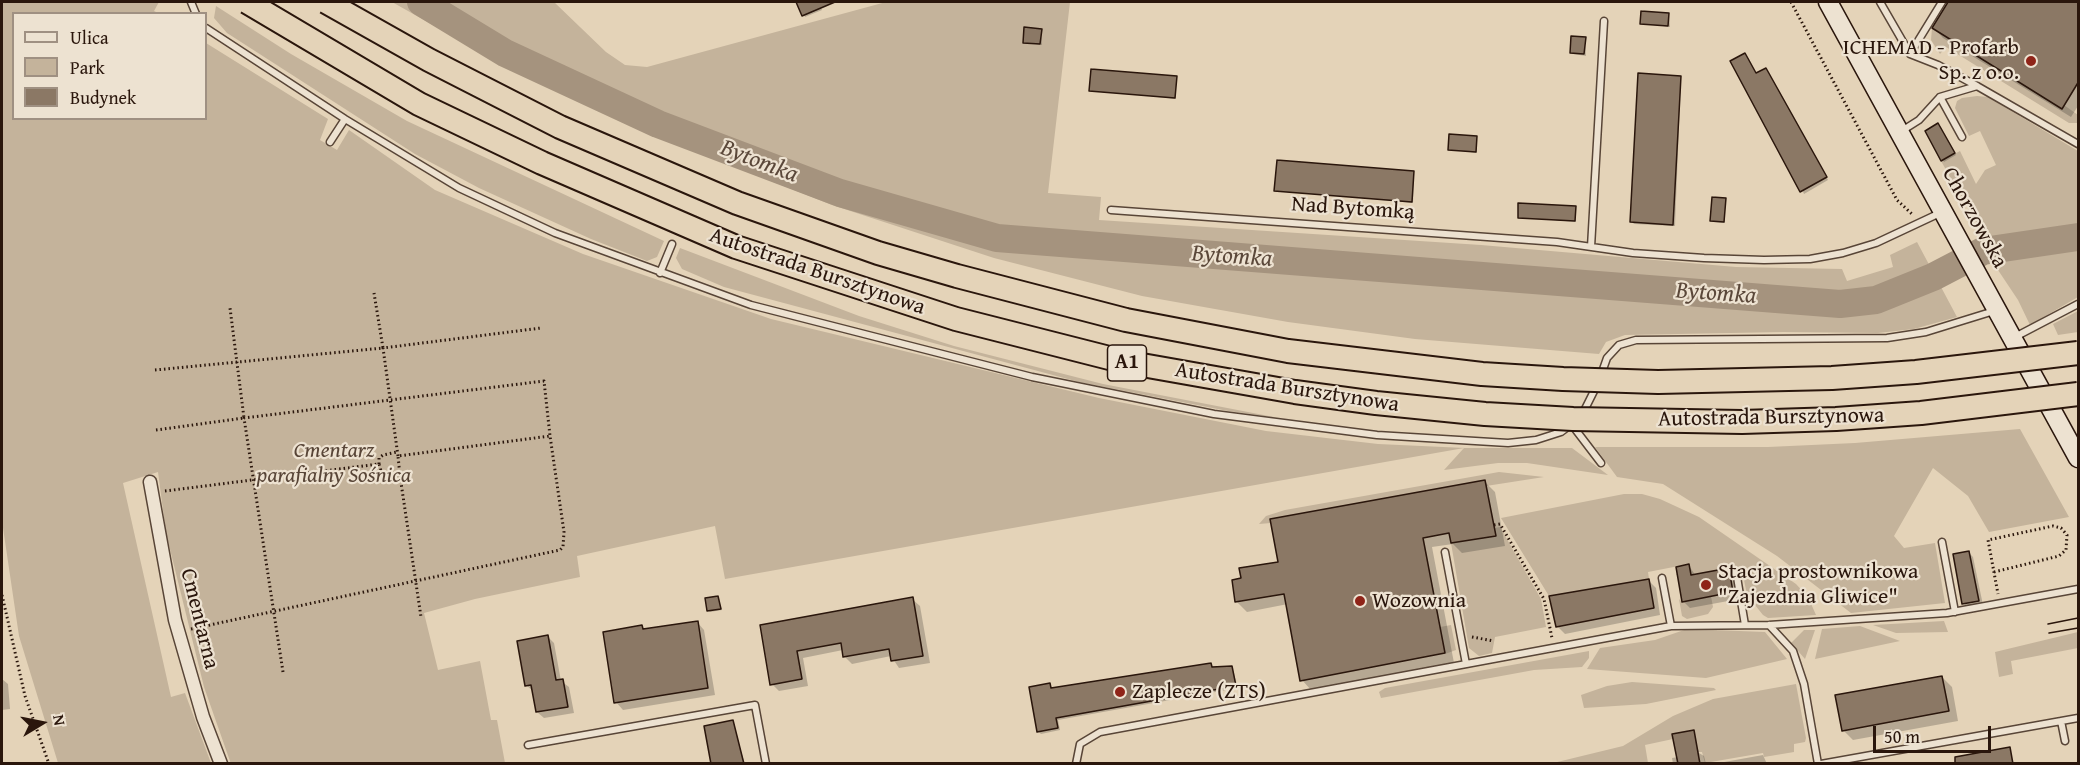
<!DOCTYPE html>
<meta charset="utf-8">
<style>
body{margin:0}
#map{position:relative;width:2080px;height:765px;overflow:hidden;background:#e4d3b8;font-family:"Gentium Book Plus",serif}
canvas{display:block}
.frame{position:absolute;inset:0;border:3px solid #2a160c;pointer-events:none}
.legend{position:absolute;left:12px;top:12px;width:195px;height:108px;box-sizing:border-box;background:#ede2d1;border:2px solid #9f9082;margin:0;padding:8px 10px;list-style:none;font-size:18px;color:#2a160c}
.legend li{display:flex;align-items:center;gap:12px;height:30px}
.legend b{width:30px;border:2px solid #9f9082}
.north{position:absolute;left:12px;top:693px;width:60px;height:60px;-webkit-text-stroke:4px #ede2d1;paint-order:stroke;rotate:80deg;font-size:16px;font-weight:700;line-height:24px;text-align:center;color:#2a160c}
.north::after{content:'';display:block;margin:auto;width:21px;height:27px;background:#2a160c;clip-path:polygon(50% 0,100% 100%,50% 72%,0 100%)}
.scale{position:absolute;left:1873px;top:726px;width:118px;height:27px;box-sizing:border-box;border:3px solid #2a160c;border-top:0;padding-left:8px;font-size:18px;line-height:21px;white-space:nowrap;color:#2a160c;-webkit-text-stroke:4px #ede2d1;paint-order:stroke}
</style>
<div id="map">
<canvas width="2080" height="765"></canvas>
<div class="frame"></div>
<ul class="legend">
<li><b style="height:8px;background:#ede2d1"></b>Ulica</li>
<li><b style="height:16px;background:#c4b39b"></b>Park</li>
<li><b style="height:16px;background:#8b7865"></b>Budynek</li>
</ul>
<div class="north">N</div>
<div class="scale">50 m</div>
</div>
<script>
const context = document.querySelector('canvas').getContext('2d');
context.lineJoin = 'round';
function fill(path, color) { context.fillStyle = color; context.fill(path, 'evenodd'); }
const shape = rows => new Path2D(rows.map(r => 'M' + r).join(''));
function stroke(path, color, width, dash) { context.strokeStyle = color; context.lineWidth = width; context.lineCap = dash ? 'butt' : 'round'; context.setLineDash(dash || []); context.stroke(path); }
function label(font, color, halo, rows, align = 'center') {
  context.font = font + ' "Gentium Book Plus",serif'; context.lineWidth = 4.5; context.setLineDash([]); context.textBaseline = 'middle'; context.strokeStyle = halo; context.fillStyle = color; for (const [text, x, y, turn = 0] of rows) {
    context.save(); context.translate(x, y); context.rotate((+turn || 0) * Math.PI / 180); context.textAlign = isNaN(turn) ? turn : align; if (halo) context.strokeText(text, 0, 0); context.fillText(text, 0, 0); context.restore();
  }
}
const green = shape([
 [2,2,159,2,154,11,158,13,14,14,14,118,206,118,206,43,328,119,320,140,337,150,349,130,435,190,583,254,771,319,1099,398,1266,431,1378,444,1465,448,1572,448,1608,475,1527,463,1498,463,1444,470,1464,448,725,579,715,526,577,556,580,577,475,599,424,613,438,670,480,661,491,720,497,720,505,763,231,764,204,687,166,533,158,472,123,483,171,697,185,693,211,763,58,763,19,636,2,521],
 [392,2,554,2,606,52,625,65,647,67,886,2,1070,2,1048,193,1101,197,1099,220,1481,245,1736,267,1842,269,1847,281,1893,267,1890,255,1917,242,1957,317,1914,329,1878,333,1783,332,1625,335,1606,342,1599,354,1415,339,1288,322,1142,296,994,258,832,205,705,155,568,94,463,42],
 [216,6,291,54,407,121,664,241,657,257,647,261,591,239,479,188,415,154,227,33,214,18],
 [1932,28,2061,109,2064,105,2078,115,2078,123,2069,123,1946,47,1940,54,1931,40],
 [1977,96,1988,97,2078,151,2078,230,1986,240,1941,161,1960,151,1976,184,1985,170,1996,165,1980,131,1969,136,1955,108,1957,101,1962,98],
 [2078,246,2078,297,2030,325,2018,300,1990,258],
 [680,248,859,316,954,346,1103,384,1279,418,1228,411,1079,382,724,287,682,269,676,258],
 [2078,311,2078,332,2058,335,2053,324],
 [2020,429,2069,517,1989,532,1968,496,1933,468,1894,536,1904,548,1935,543,1945,603,1851,613,1777,556,1663,484,1617,477,1595,447,1768,447,1855,443],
 [1499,472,1544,477,1486,486,1485,481,1271,519,1271,523,1259,524,1266,516,1285,510],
 [1624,494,1642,494,1660,499,1699,517,1796,584,1808,597,1816,615,1768,618,1763,615,1747,595,1743,575,1739,567,1678,577,1676,574,1690,572,1689,564,1648,572,1649,579,1549,596,1501,518],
 [1500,527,1541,599,1546,627,1495,637,1492,653,1479,656,1469,648,1451,543,1495,536,1494,528],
 [1711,596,1713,607,1708,614,1687,619,1682,616,1679,599,1682,602],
 [1944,621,1948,632,1896,633,1873,625],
 [1451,625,1456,650,1445,654,1440,627],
 [1860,626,1900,641,1815,659,1822,629],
 [1687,629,1765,632,1787,659,1706,678,1587,669,1600,648,1655,640],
 [1804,630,1815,630,1805,659,1791,643],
 [2078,632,2078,648,2011,661,2013,674,1999,677,1995,652],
 [1589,651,1589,658,1582,667,1534,670,1381,698,1379,692,1385,688],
 [1632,682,1714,688,1716,690,1646,704,1584,708,1581,695,1607,686],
 [1796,684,1806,738,1805,742,1794,744,1794,752,1764,757,1763,753,1705,763,1702,752,1697,752,1693,730,1673,734,1673,739,1645,745,1648,763,1549,764,1623,746,1673,716,1713,699]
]);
const shadow = shape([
 [798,2,818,2,822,10,805,17],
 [1950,2,2078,3,2078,106,2071,117,1943,38,1934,28],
 [1669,14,1670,27,1641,23],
 [1041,30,1042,45,1024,42],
 [1585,39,1586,56,1573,54,1571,52],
 [1745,55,1757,75,1769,73,1828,180,1804,194],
 [1176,77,1176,99,1091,90],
 [1681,77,1675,226,1634,224,1632,222],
 [1940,127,1956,155,1944,162,1943,160],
 [1476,138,1477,153,1449,149],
 [1414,173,1413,203,1276,190],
 [1725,200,1725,223,1714,222,1712,220],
 [1575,208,1576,222,1519,217],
 [1485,482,1495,492,1505,546,1462,553,1453,544,1432,547,1454,663,1311,690,1302,680,1288,604,1247,612,1237,602,1233,581],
 [1969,553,1973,557,1983,605,1968,608,1963,603],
 [1689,566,1696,576,1728,570,1735,577,1739,599,1690,608,1683,601],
 [1648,580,1656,588,1660,615,1565,634,1557,626],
 [718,597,722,610,710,612,708,610],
 [912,599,920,606,930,663,899,668,891,656,852,664,844,656,843,650,803,658,808,686,779,691,772,684,761,626],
 [697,622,704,630,715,695,623,710,616,702,642,627,646,631],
 [548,637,554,643,561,681,569,687,574,713,544,718,537,712,533,691,526,685],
 [1211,665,1214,667,1232,667,1238,688,1058,720,1060,730,1041,734,1038,731,1050,685,1053,689],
 [1942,677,1952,687,1958,721,1853,740,1843,730],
 [2,679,8,684,10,709,2,710],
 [732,722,745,764,712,764],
 [1693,732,1699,753,1704,756,1706,764,1673,764,1672,758,1678,757],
 [1763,755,1767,764,1713,764]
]);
const river = shape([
 [421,2,505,53,658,124,840,193,997,238,1840,304,1876,300,1933,277,1983,251,2078,237]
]);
const building = shape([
 [796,2,835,2,802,16,796,2],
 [1948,2,2079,2,2079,81,2062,109,1932,28,1948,2],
 [1641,11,1669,13,1668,26,1640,24,1641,11],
 [1024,27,1042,29,1040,44,1023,43,1024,27],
 [1571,36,1586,37,1584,54,1570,53,1571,36],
 [1745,53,1756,73,1766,68,1827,177,1800,192,1730,61,1745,53],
 [1091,69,1177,76,1175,98,1089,91,1091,69],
 [1638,73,1681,76,1673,225,1630,222,1638,73],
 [1938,123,1955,153,1941,161,1925,131,1938,123],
 [1449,134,1477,136,1476,152,1448,150,1449,134],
 [1277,160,1414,171,1412,202,1274,191,1277,160],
 [1712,197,1726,198,1724,222,1710,221,1712,197],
 [1518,203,1576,206,1575,221,1518,218,1518,203],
 [1485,480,1496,536,1451,543,1449,533,1423,538,1445,653,1300,681,1284,594,1235,602,1232,580,1241,578,1239,568,1278,562,1270,519,1485,480],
 [1969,551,1979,601,1962,604,1953,554,1969,551],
 [1689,564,1691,575,1729,568,1733,592,1682,602,1676,567,1689,564],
 [1649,579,1654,608,1556,627,1549,596,1649,579],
 [718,596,721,609,707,611,705,598,718,596],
 [913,597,923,656,891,661,889,649,843,657,841,643,797,651,802,679,770,685,760,625,913,597],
 [698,621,708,688,614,703,603,632,642,625,643,629,698,621],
 [548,635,556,680,563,679,568,707,536,712,531,685,525,686,517,641,548,635],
 [1211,663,1212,667,1232,666,1236,686,1056,718,1058,728,1037,732,1029,687,1050,683,1051,688,1211,663],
 [1942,676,1949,711,1842,731,1835,695,1942,676],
 [733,720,744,764,711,764,704,726,733,720],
 [1694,730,1700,764,1678,764,1672,734,1694,730],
 [2010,747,2013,764,1955,764,1955,757,2010,747]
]);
const path = shape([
 [1791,2,1897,200,1913,215],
 [155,370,383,348,374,293],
 [156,430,244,418,230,308],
 [398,456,383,348,541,328],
 [379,464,379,458,383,455,397,452],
 [165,491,379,464,381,471,400,476,421,617],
 [1494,525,1500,524,1544,599,1552,638],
 [1994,572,2059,556,2066,550,2067,535,2061,528,2053,526,1988,540,1998,594],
 [2,595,25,696,49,764],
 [191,629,560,550,563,547,564,532,550,436,398,456,400,476],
 [1472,637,1494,641],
 [283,672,244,418,544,381,550,436]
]);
const lane = shape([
 [191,2,196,14],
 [1880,2,1910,54,1938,65,1977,86],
 [206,28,345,119,459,188,555,233,751,305,1032,377,1214,414,1377,435,1508,443,1536,440,1561,432,1569,426],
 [1910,54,1942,2],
 [1940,97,1962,137],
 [1900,132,1919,120,1940,97,1977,86,2078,144],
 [330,142,345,119],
 [1111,210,1557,242,1633,253,1704,258,1764,260,1810,259,1843,253,1876,243,1940,213],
 [1591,247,1604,21],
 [660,273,672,244],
 [2013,338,2078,304],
 [1601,375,1607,358,1619,345,1636,340,1887,338,1926,332,1994,311],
 [1583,413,1597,385],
 [1572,425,1601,463],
 [1942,542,1955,612],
 [1445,552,1466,664],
 [1736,571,1745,625],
 [1662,578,1671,626],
 [1769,625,1793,651,1804,684,1818,764],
 [2061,721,2065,741],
 [528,745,755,705,766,764],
 [1076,764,1080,744,1100,732,1671,626,1769,625,1947,613,2078,589],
 [1821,764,2078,718]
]);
const street = shape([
 [150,482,175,620,203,717,221,764]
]);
const secondary = shape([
 [1828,2,2078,458]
]);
const tram = shape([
 [2048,624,2078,618],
 [2049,633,2078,628]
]);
const highwayBridge = shape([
 [247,2,419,104,542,163,736,247,956,319,1125,362,1295,392,1376,403,1485,414,1573,419,1742,422,1836,419,1921,413,2078,394],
 [326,2,429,60,560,127,737,203,878,253,957,276,1126,320,1288,351,1482,374,1563,379,1658,382,1832,378,1916,372,2078,353]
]);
const markers = [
 [2031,61,6,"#8f2418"],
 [1706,585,6,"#8f2418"],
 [1360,601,6,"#8f2418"],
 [1120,692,6,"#8f2418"]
];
const shields = [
 [1127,363,39]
];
const shieldNames = [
 ["A1",1127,363]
];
const poiNames = [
 ["ICHEMAD - Profarb",2019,48,"right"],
 ["Sp. z o.o.",2019,73,"right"],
 ["Stacja prostownikowa",1718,572],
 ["\"Zajezdnia Gliwice\"",1718,597],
 ["Wozownia",1372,601],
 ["Zaplecze (ZTS)",1132,692]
];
const streetNames = [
 ["Nad Bytomką",1353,209,4],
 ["Chorzowska",1974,218,61],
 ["Autostrada Bursztynowa",817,272,19],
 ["Autostrada Bursztynowa",1287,388,9],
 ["Autostrada Bursztynowa",1771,418,-1],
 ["Cmentarna",199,619,76]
];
const parkNames = [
 ["Cmentarz",334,451],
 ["parafialny Sośnica",334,476]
];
const waterNames = [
 ["Bytomka",759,162,21],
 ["Bytomka",1232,257,4],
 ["Bytomka",1716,294,4]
];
fill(green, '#c4b39b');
fill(shadow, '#0003');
stroke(river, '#a5937e', 28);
fill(building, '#8b7865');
stroke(building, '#2a160c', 1.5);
stroke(lane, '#584537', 9);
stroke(street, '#584537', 15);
stroke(secondary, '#2a160c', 21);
stroke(path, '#2a160c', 3, [1.5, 3]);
stroke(lane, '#ede2d1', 6);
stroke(street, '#ede2d1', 12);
stroke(secondary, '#ede2d1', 18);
stroke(tram, '#2a160c', 1.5);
stroke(highwayBridge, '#2a160c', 26, []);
stroke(highwayBridge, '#e4d3b8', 22);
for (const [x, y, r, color] of markers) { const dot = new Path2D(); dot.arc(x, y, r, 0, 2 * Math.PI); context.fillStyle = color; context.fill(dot); stroke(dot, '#ede2d1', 2); }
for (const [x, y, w] of shields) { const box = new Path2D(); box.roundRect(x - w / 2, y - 18, w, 36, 4.5); context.fillStyle = '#ede2d1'; context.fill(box); stroke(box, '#2a160c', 1.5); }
label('bold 21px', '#2a160c', null, shieldNames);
label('22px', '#2a160c', '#ede2d1', poiNames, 'left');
label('22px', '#2a160c', '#ede2d1', streetNames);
label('italic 22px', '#584537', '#ede2d1', parkNames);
label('italic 24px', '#5b483a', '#ede2d1', waterNames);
</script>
